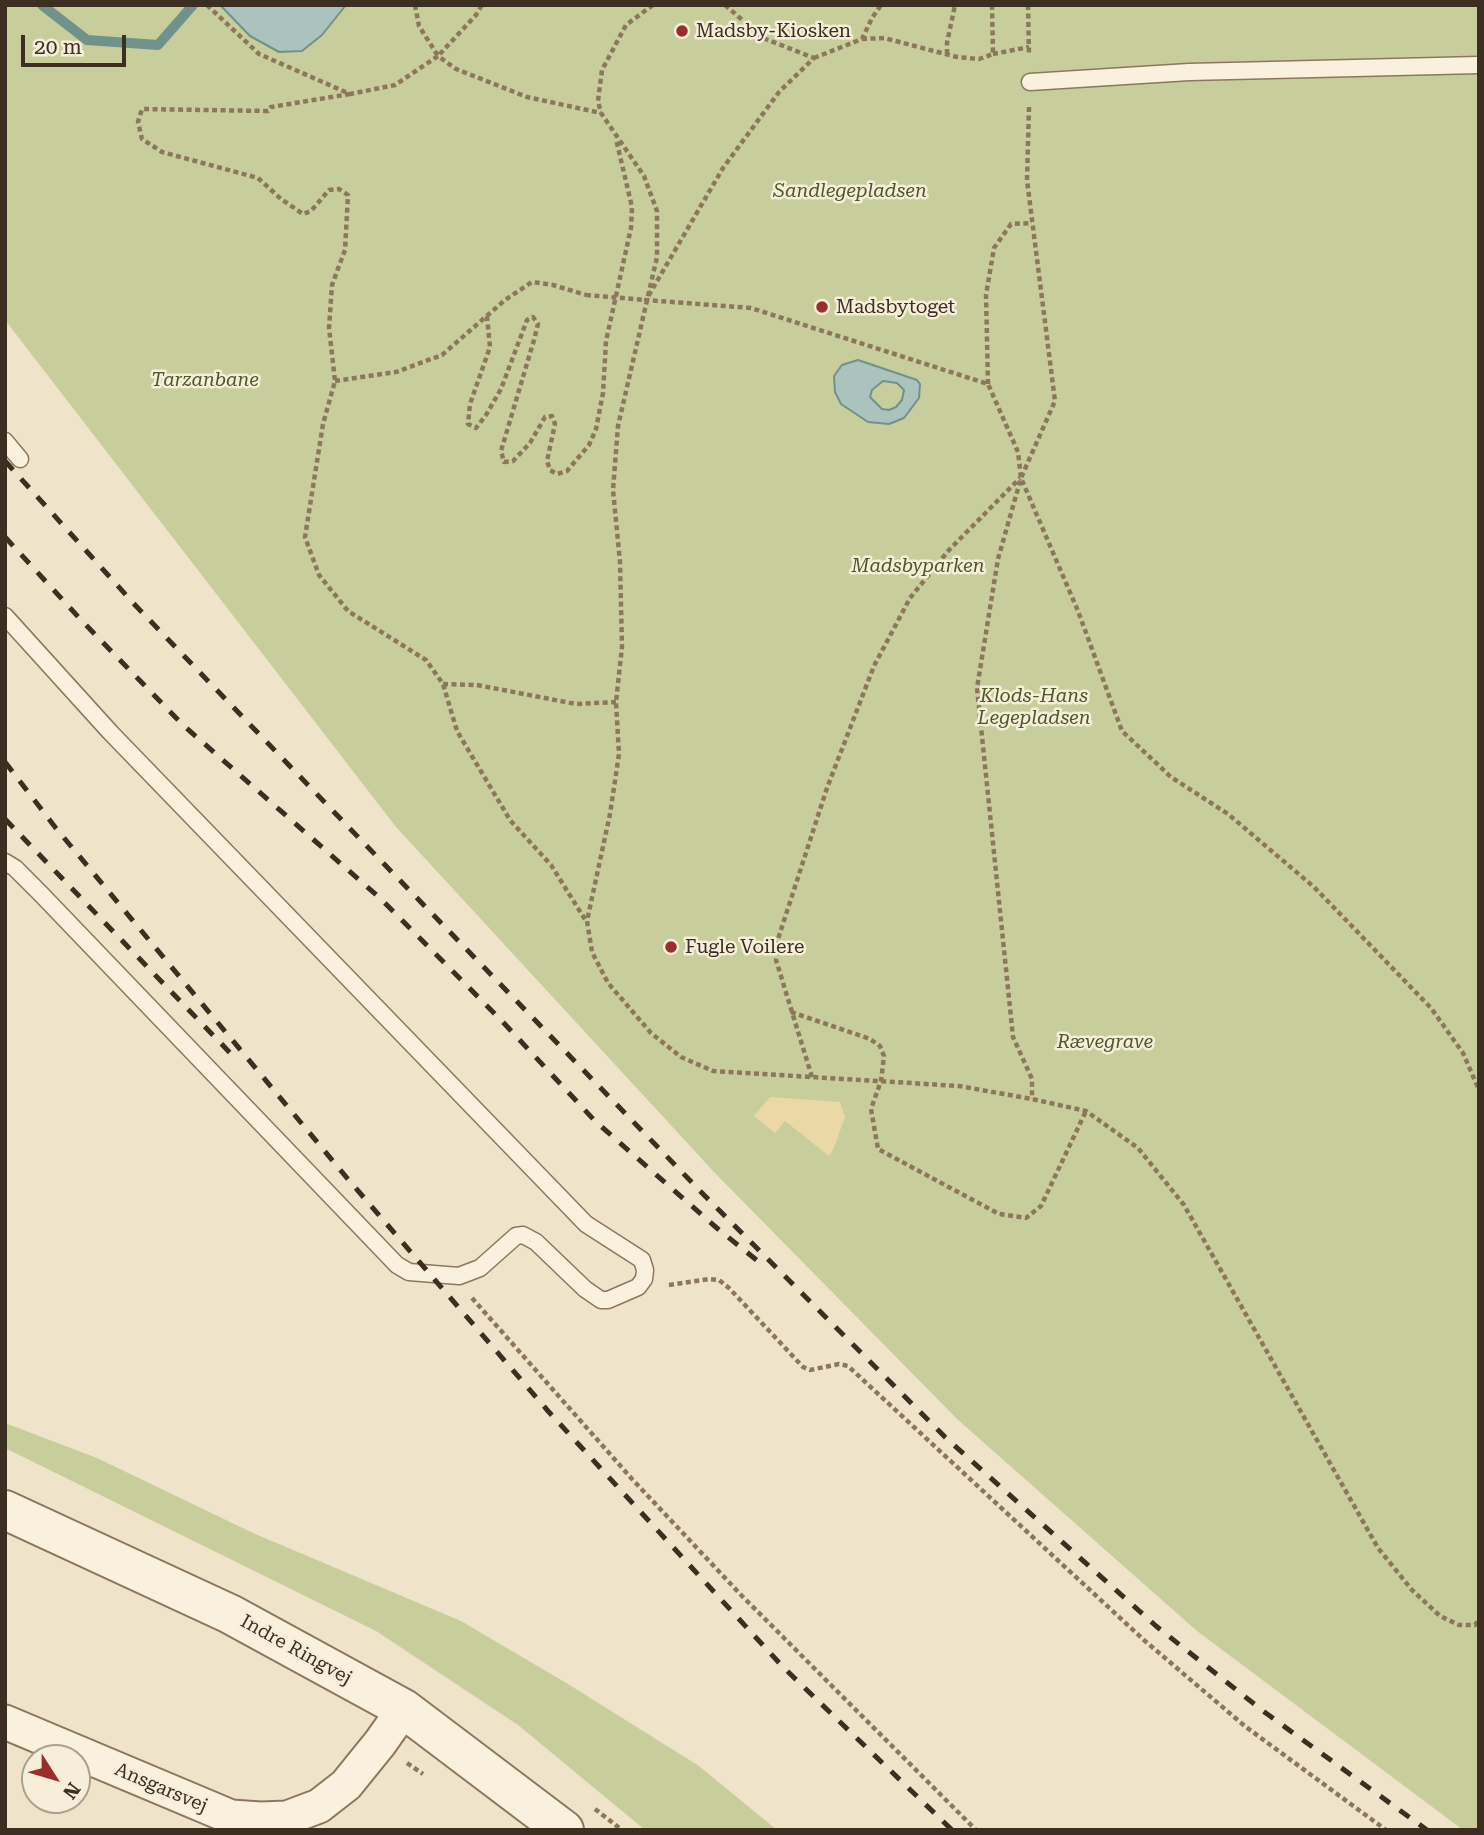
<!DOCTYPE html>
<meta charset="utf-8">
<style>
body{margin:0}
#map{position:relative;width:1484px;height:1835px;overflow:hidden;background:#efe4c9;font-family:"Roboto Serif",serif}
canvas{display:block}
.frame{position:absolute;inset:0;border:7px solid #3c2e21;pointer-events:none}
.north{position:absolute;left:21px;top:1744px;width:70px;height:70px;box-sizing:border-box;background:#f6eed9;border:2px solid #aca18f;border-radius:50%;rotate:127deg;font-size:19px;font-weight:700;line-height:28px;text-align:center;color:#3c2e21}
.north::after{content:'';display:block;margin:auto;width:24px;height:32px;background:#9b2e2d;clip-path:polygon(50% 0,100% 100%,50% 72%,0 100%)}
.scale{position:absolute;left:21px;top:35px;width:105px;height:32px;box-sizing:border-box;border:4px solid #3c2e21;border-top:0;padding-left:9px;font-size:21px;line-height:24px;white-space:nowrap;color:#3c2e21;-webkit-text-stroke:5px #f6eed9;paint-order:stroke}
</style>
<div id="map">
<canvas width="1484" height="1835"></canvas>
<div class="frame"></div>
<div class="north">N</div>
<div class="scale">20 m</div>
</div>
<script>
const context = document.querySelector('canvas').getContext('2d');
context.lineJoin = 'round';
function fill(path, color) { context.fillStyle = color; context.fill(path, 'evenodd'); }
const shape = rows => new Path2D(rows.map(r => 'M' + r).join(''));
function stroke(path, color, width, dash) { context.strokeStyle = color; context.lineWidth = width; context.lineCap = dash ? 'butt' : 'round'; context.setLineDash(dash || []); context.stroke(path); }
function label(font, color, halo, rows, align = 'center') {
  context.font = font + ' "Roboto Serif",serif'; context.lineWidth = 5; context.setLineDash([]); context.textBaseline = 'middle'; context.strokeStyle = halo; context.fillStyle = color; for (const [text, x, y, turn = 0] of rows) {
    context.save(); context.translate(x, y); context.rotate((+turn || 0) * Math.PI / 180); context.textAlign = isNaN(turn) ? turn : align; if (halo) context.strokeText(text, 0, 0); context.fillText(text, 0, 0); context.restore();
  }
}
const green = shape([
 [5,5,1479,5,1479,1830,1463,1830,1197,1631,957,1419,714,1172,396,827,5,320],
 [5,1423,97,1458,253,1533,461,1621,568,1684,699,1766,777,1830,645,1830,518,1725,376,1631,5,1448]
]);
const sand = shape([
 [770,1097,840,1102,845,1117,833,1150,829,1156,785,1121,775,1133,754,1116]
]);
const water = shape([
 [220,5,346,5,322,35,302,51,279,52,250,36,220,5],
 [858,360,917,380,920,384,919,398,904,418,889,424,868,422,841,404,835,392,834,376,842,365,858,360],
 [883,381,897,383,904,390,902,400,896,407,889,410,882,409,870,397,872,390,883,381]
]);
const stream = shape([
 [42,5,87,40,158,45,193,5]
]);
const path = shape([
 [207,5,259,54,350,94,395,85,438,56,456,69,527,97,601,113],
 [415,5,419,26,438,56,476,15,482,5],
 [653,5,626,25,602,70,598,101,601,113,644,176,657,211,657,257,618,426,613,490,620,562,622,647,616,702,619,754,610,814,587,921,592,952,608,983,651,1033,681,1057,713,1071,959,1086,1032,1099,1086,1111,1138,1148,1184,1205,1378,1548,1412,1590,1440,1616,1459,1625,1475,1625,1479,1620],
 [725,5,763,38,814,58,779,92,723,168,646,300,751,308,988,384,1018,452,1021,478,998,559,977,688,1013,1037,1032,1079,1032,1099],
 [1028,5,1029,56],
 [862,39,884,38,957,57,979,59,993,54,992,5],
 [947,54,947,43,955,5],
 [993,54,1029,47],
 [814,58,862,39,872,18,881,5],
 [350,94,271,107,268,111,142,109,138,122,142,139,162,152,258,178,281,199,303,214,311,211,329,190,339,189,348,195,345,250,332,285,329,328,335,381,323,424,305,537,319,575,348,611,426,660,443,684,457,731,510,820,551,865,586,921],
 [1029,107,1027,180,1055,401,1021,478,1078,611,1122,731,1171,777,1228,814,1314,887,1431,1008,1463,1053,1479,1090],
 [487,316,490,347,470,404,468,424,476,428,486,415,501,389,527,320,533,317,538,324,534,340,501,451,504,462,513,461,530,443,545,417,552,416,555,424,547,461,550,470,557,474,567,471,589,445,596,429,603,393,606,341,631,228,632,207,616,139],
 [335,381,396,372,442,355,505,300,532,282,553,285,586,295],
 [988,384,986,295,994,248,1011,224,1032,223],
 [443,684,477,685,576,704,616,702],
 [791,1012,870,1039,880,1046,884,1056,881,1081,871,1109,878,1149,999,1214,1026,1218,1041,1206,1086,1111],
 [812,1077,776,960,778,939,827,788,874,666,910,598,949,550,1020,478],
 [669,1285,709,1279,719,1280,729,1288,803,1367,810,1370,839,1364,848,1366,1145,1641,1246,1727,1386,1830],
 [472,1298,632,1479,742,1596,976,1830],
 [407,1763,423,1774],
 [595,1809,622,1830]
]);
const service = shape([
 [1030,82,1189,72,1479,65],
 [5,441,20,459],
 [5,616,110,732,586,1224,642,1260,645,1270,644,1279,638,1287,608,1300,601,1300,585,1289,536,1242,523,1235,516,1236,480,1268,459,1276,409,1272,397,1265,41,894,15,868,5,862]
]);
const minor = shape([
 [5,1722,231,1817,261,1819,287,1818,319,1806,346,1785,380,1743,404,1709]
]);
const tertiary = shape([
 [5,1510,230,1614,404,1709,564,1830]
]);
const rail = shape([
 [5,461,136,606,359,838,706,1197,945,1437,1156,1626,1263,1711,1427,1830],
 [5,537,83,622,183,725,381,899,501,1020,595,1121,718,1229,764,1266],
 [5,762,55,827,347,1178,548,1411,783,1667,952,1830],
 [5,819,235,1058]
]);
const pathBridge = shape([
 [586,295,646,300]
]);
const markers = [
 [682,31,7,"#9b2e2d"],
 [822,307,7,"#9b2e2d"],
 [671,947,7,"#9b2e2d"]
];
const poiNames = [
 ["Madsby-Kiosken",696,31],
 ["Madsbytoget",836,307],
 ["Fugle Voilere",685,947]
];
const parkNames = [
 ["Sandlegepladsen",850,191],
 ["Tarzanbane",205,380],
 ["Madsbyparken",918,566],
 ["Klods-Hans",1034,696],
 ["Legepladsen",1034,718],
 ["Rævegrave",1105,1042]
];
const streetNames = [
 ["Indre Ringvej",296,1650,29],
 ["Ansgarsvej",161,1788,23]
];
fill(green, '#c7ce9c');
fill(sand, '#ead9a7');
fill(water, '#aac3bc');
stroke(water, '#70928a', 2);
stroke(stream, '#70928a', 10);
stroke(service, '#8c775d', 19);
stroke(minor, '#8c775d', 37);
stroke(tertiary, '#8c775d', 42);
stroke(path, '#8c775d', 4.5, [5, 3.5]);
stroke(service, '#f9f1dd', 16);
stroke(minor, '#f9f1dd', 33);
stroke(tertiary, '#f9f1dd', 38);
stroke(rail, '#3c2e21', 5, [12, 12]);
stroke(pathBridge, '#8c775d', 4.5, [5, 3.5]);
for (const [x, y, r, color] of markers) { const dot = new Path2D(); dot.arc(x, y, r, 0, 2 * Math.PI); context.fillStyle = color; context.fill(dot); stroke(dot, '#f6eed9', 2.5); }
label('19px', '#3c2e21', '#f6eed9', poiNames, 'left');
label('italic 19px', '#4b5827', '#f6eed9', parkNames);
label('19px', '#3c2e21', '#f6eed9', streetNames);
</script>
